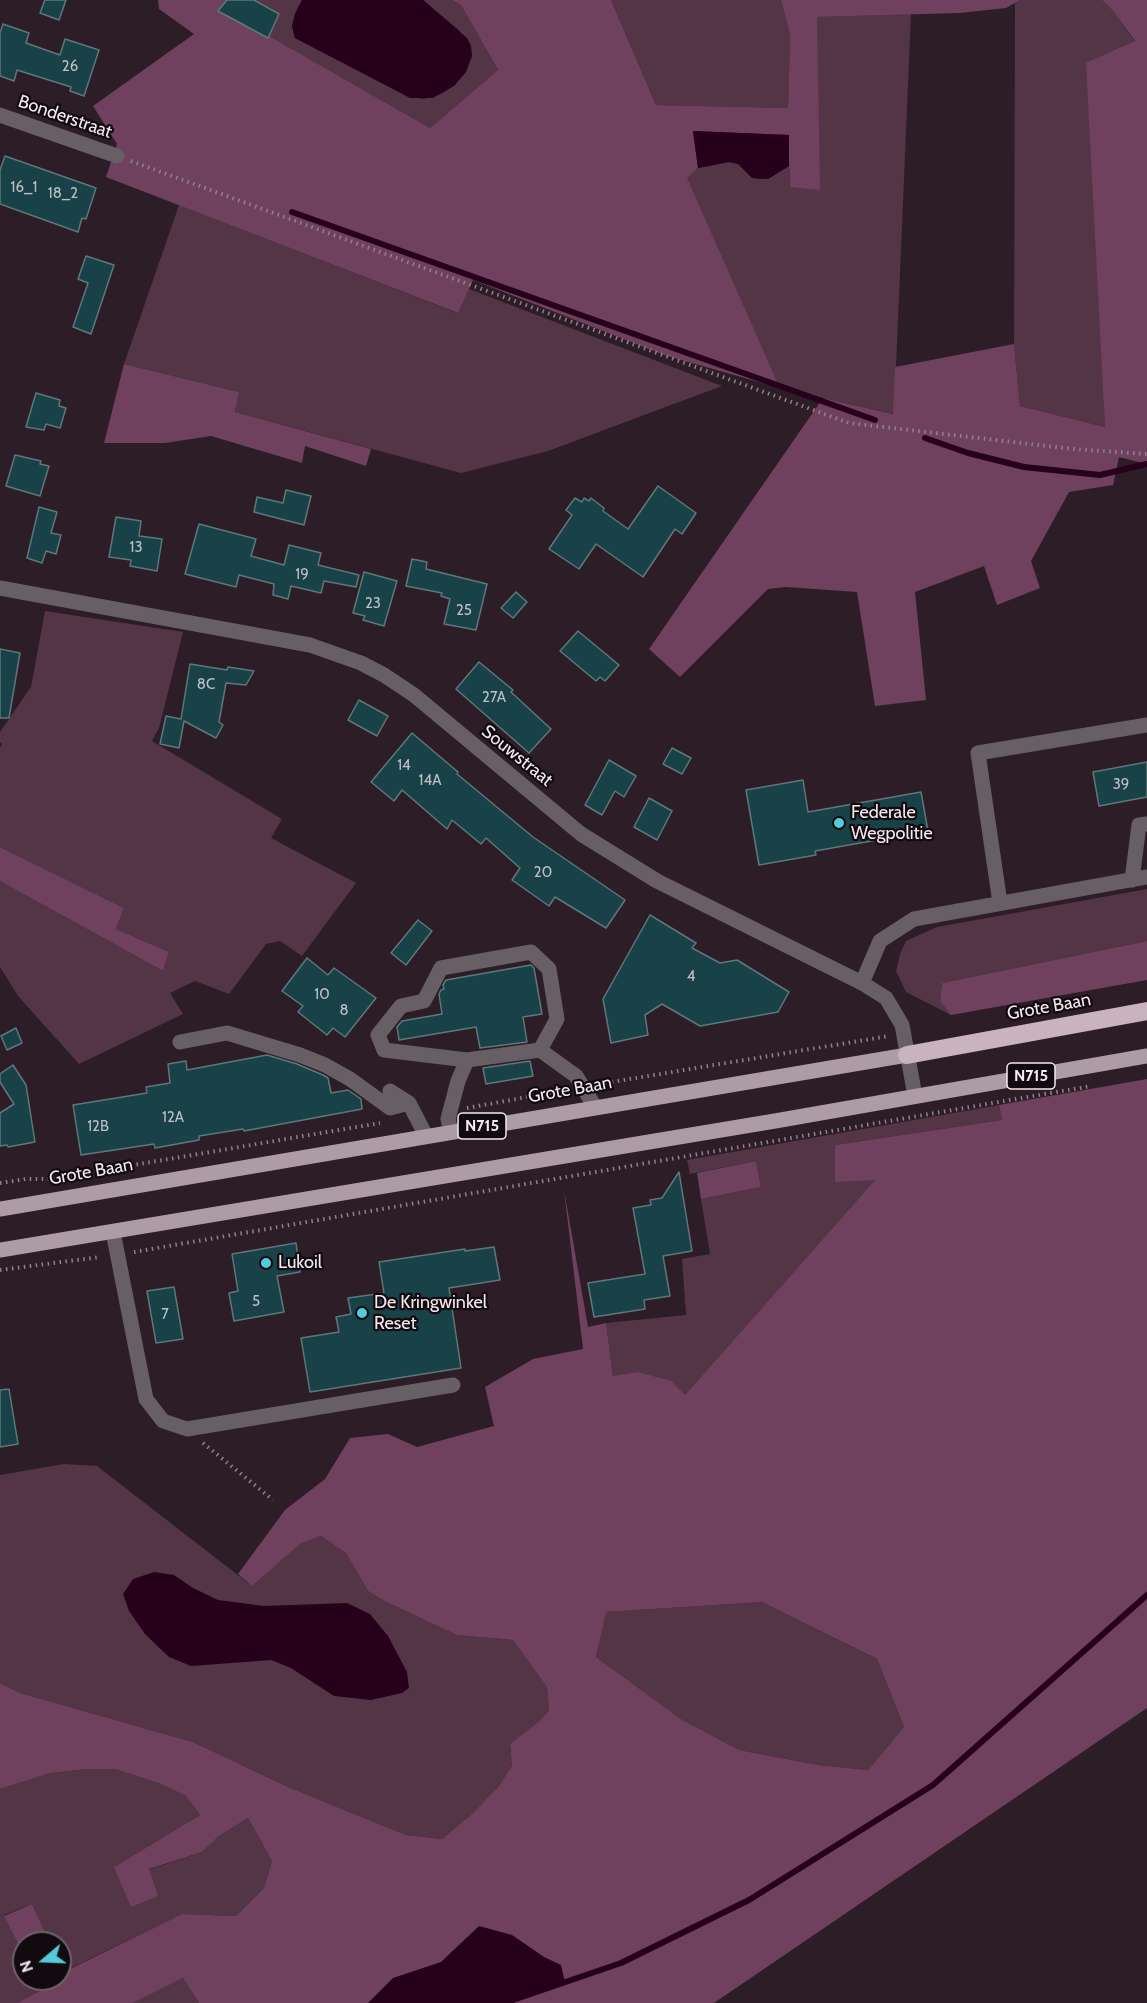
<!DOCTYPE html>
<style>
body{margin:0}
#map{position:relative;width:1147px;height:2003px;overflow:hidden;background:#2d1d27;font-family:Cabin,sans-serif}
canvas{display:block}
.north{position:absolute;left:12px;top:1931px;width:60px;height:60px;box-sizing:border-box;background:#110a0e;border:2px solid #6c6368;border-radius:50%;rotate:251deg;font-size:16px;font-weight:700;line-height:24px;text-align:center;color:#f5e9f0}
.north::after{content:'';display:block;margin:auto;width:21px;height:27px;background:#53cbda;clip-path:polygon(50% 0,100% 100%,50% 72%,0 100%)}
</style>
<div id="map">
<canvas width="1147" height="2003"></canvas>
<div class="north">N</div>
</div>
<script>
const context = document.querySelector('canvas').getContext('2d');
context.lineJoin = 'round';
function fill(path, color) { context.fillStyle = color; context.fill(path, 'evenodd'); }
const shape = rows => new Path2D(rows.map(r => 'M' + r).join(''));
function stroke(path, color, width, dash) { context.strokeStyle = color; context.lineWidth = width; context.lineCap = dash ? 'butt' : 'round'; context.setLineDash(dash || []); context.stroke(path); }
function label(font, color, halo, rows, align = 'center') {
  context.font = font + ' Cabin,sans-serif'; context.lineWidth = 4.5; context.setLineDash([]); context.textBaseline = 'middle'; context.strokeStyle = halo; context.fillStyle = color; for (const [text, x, y, turn = 0] of rows) {
    context.save(); context.translate(x, y); context.rotate((+turn || 0) * Math.PI / 180); context.textAlign = isNaN(turn) ? turn : align; if (halo) context.strokeText(text, 0, 0); context.fillText(text, 0, 0); context.restore();
  }
}
const green = shape([
 [245,0,302,0,295,13,292,26,295,38,410,97,424,99,443,93,455,85,460,31,423,0,452,0,461,5,498,70,430,128,238,18],
 [611,0,781,0,790,35,788,108,656,105],
 [1020,0,1102,0,1113,11,1135,42,1104,395,1105,427,1020,406,1014,344,1015,3],
 [911,14,894,414,780,388,686,178,698,168,729,162,738,164,757,179,768,179,789,166,790,187,817,17],
 [179,205,457,313,469,289,722,386,548,451,461,473,235,412,239,392,124,364],
 [45,611,183,632,159,728,152,741,282,819,271,838,356,883,302,956,280,941,266,944,229,994,195,981,170,993,183,1014,79,1064,18,996,0,967,0,881,163,971,169,952,116,929,124,908,0,847,0,748,2,744,0,742,0,732,31,687],
 [1147,889,1147,941,942,983,940,1001,951,1015,906,992,896,971,900,954,906,941,937,927],
 [999,1105,1002,1120,835,1145,876,1179,685,1395,613,1376,606,1323,686,1315,682,1259,710,1254,701,1199,761,1187,756,1161,690,1174,687,1160],
 [64,1464,97,1466,252,1586,301,1542,321,1536,346,1553,368,1591,457,1635,513,1640,547,1687,549,1711,542,1720,510,1744,512,1766,498,1787,472,1814,442,1839,406,1835,288,1787,193,1742,20,1693,0,1683,0,1475],
 [762,1602,877,1659,904,1727,868,1770,818,1765,739,1750,681,1719,596,1657,605,1612],
 [88,1769,115,1769,161,1784,186,1796,200,1815,114,1867,148,1870,202,1852,219,1836,248,1818,272,1861,264,1888,236,1916,182,1914,63,1972,60,1965,60,1943,50,1943,32,1904,4,1915,24,1955,24,1979,36,1979,42,1990,17,2003,0,2003,0,1789,51,1773],
 [183,1978,199,2003,133,2003]
]);
const forest = shape([
 [158,0,245,0,238,18,430,128,498,70,461,5,452,0,611,0,656,105,788,108,790,35,781,0,1020,0,1006,8,959,13,817,17,820,190,790,187,788,135,693,131,698,168,687,178,780,388,667,356,473,280,458,313,106,177,117,144,93,106,194,34,159,9],
 [1102,0,1147,0,1147,464,1119,457,1113,485,1069,492,1031,561,1040,588,997,605,984,566,915,592,926,700,875,706,857,592,786,587,768,589,680,677,649,649,823,398,893,414,895,367,1014,344,1020,406,1105,427,1086,63,1135,41,1113,11],
 [124,364,239,392,235,412,371,449,366,466,305,446,302,463,211,436,165,443,104,443],
 [0,847,124,908,116,929,169,952,163,971,0,881],
 [1147,941,1147,980,951,1015,940,1001,942,983],
 [1147,1079,1147,1708,714,2003,199,2003,183,1978,133,2003,17,2003,42,1990,36,1979,60,1979,60,1965,64,1972,182,1914,236,1916,264,1888,272,1861,248,1818,219,1836,202,1852,149,1869,158,1896,131,1907,114,1867,200,1815,186,1796,161,1784,115,1769,88,1769,51,1773,0,1789,0,1683,20,1693,193,1742,288,1787,406,1835,442,1839,472,1814,498,1787,512,1766,510,1744,541,1720,549,1711,547,1687,513,1640,457,1635,385,1601,368,1591,346,1553,321,1536,301,1543,252,1586,238,1574,285,1510,325,1479,350,1438,388,1434,417,1447,494,1426,485,1387,533,1359,583,1349,564,1190,588,1327,606,1323,613,1376,638,1372,671,1381,685,1395,875,1180,835,1182,835,1145,1002,1120,999,1105],
 [762,1602,877,1659,904,1727,868,1770,818,1765,739,1750,681,1719,596,1657,606,1612],
 [756,1161,761,1187,701,1199,697,1173],
 [32,1904,50,1943,24,1943,24,1955,4,1916]
]);
const water = shape([
 [302,0,423,0,467,38,471,46,472,56,466,72,455,85,433,98,410,98,295,38,292,26,295,14],
 [693,131,789,135,789,166,768,179,752,178,738,164,729,162,698,168],
 [154,1572,174,1575,193,1588,218,1600,264,1606,347,1603,370,1614,388,1636,407,1672,409,1688,402,1693,371,1700,334,1696,291,1668,271,1660,191,1666,169,1657,145,1634,129,1611,123,1594,133,1579],
 [479,1926,512,1935,544,1957,561,1965,565,1982,504,2003,368,2003,393,1978,441,1962]
]);
const stream = shape([
 [292,212,875,420],
 [925,438,968,453,1024,467,1100,475,1147,464],
 [504,2003,621,1963,749,1900,933,1785,1147,1595]
]);
const building = shape([
 [45,0,66,0,59,20,40,13,45,0],
 [227,0,254,0,279,14,268,38,218,11,227,0],
 [3,24,29,33,26,43,60,55,65,39,99,50,84,96,70,91,71,87,17,70,14,81,0,76,0,33,3,24],
 [5,156,96,188,86,219,82,218,78,232,0,204,0,170,5,156],
 [86,256,114,265,91,334,73,327,88,283,78,279,86,256],
 [36,393,60,400,59,406,66,408,60,428,46,424,44,430,26,427,36,393],
 [15,455,41,461,40,464,49,466,40,496,6,486,15,455],
 [658,486,696,513,682,534,675,529,643,577,596,544,579,569,549,549,572,515,566,510,575,498,582,502,584,498,589,501,591,498,604,508,603,511,628,529,658,486],
 [286,490,311,496,304,525,254,512,257,497,283,503,286,490],
 [39,507,57,512,51,533,61,535,56,554,46,551,42,563,27,558,39,507],
 [116,517,141,521,139,536,162,539,157,571,130,566,131,560,109,557,116,517],
 [199,524,256,539,251,556,284,565,289,545,321,553,318,565,359,575,356,587,324,581,321,593,291,586,288,599,273,595,274,584,239,575,236,587,185,574,199,524],
 [412,559,427,562,426,569,487,584,476,630,444,624,450,599,441,596,442,593,406,586,412,559],
 [364,572,397,581,384,626,363,620,365,616,353,613,364,572],
 [516,592,527,602,513,618,501,608,516,592],
 [578,631,619,665,605,681,600,677,596,681,560,651,578,631],
 [0,649,20,653,9,718,0,718,0,649],
 [479,662,513,690,511,692,551,729,529,753,456,689,479,662],
 [190,664,227,670,228,667,254,671,246,685,226,683,219,722,223,725,216,738,184,721,179,748,160,744,166,716,181,719,190,664],
 [359,700,388,716,377,736,348,720,359,700],
 [412,733,458,772,457,774,533,837,625,900,606,928,555,897,549,906,512,880,520,868,486,838,481,844,452,820,447,829,402,790,394,801,371,782,412,733],
 [672,748,691,758,682,774,663,764,672,748],
 [609,760,636,776,624,797,615,791,602,815,585,805,609,760],
 [1147,762,1147,797,1099,806,1093,772,1147,762],
 [803,780,808,812,921,792,928,831,815,851,816,855,759,865,746,790,803,780],
 [649,798,672,811,657,840,634,827,649,798],
 [650,915,696,943,692,948,720,963,737,960,789,992,778,1012,700,1026,662,1004,645,1015,648,1035,611,1043,603,999,650,915],
 [418,920,432,931,406,965,391,953,418,920],
 [307,958,328,975,334,968,376,998,345,1037,333,1028,327,1035,298,1012,303,1006,282,991,307,958],
 [531,965,534,968,542,1014,523,1017,527,1042,480,1048,476,1027,399,1040,397,1027,402,1021,442,1014,439,994,441,990,444,989,443,985,446,980,531,965],
 [16,1028,22,1043,7,1050,1,1036,16,1028],
 [267,1055,297,1064,323,1075,328,1078,331,1093,348,1090,361,1099,362,1109,244,1131,243,1129,199,1136,199,1140,155,1148,154,1144,81,1155,73,1105,147,1093,146,1087,170,1083,168,1064,186,1061,187,1070,267,1055],
 [530,1061,533,1076,486,1084,483,1068,530,1061],
 [13,1065,26,1085,35,1142,8,1147,7,1145,0,1146,0,1113,14,1104,0,1082,0,1074,13,1065],
 [679,1172,692,1251,663,1256,670,1296,644,1300,645,1309,594,1317,588,1283,645,1274,633,1208,651,1205,650,1200,662,1198,679,1172],
 [296,1243,300,1272,277,1276,284,1312,234,1321,229,1293,238,1291,232,1254,296,1243],
 [494,1247,500,1280,449,1288,461,1368,310,1392,301,1338,339,1332,336,1317,351,1314,348,1298,384,1293,379,1262,465,1249,465,1251,494,1247],
 [174,1287,183,1339,156,1343,147,1291,174,1287],
 [9,1389,18,1444,0,1447,0,1390,9,1389]
]);
const path = shape([
 [131,161,849,423,1073,449,1147,454],
 [600,1084,889,1036],
 [467,1108,566,1090],
 [0,1183,26,1179,52,1179,380,1123],
 [134,1252,1091,1086],
 [0,1270,100,1257],
 [203,1443,273,1500]
]);
const minor = shape([
 [0,115,117,156],
 [0,588,310,645,361,663,384,675,414,695,581,834,657,881,862,983,886,998,902,1025,915,1096],
 [1132,880,1139,825,1147,824],
 [1000,903,978,753,1147,725],
 [862,983,880,941,914,919,1147,877],
 [180,1042,227,1033,300,1055,325,1065,350,1079,390,1108,409,1103],
 [467,1060,384,1050,378,1035,401,1006,424,1001,441,968,531,952,549,969,557,1019,540,1050],
 [390,1091,409,1103,426,1136],
 [451,1132,448,1119,458,1081,467,1060,540,1050,576,1076,595,1107],
 [113,1232,146,1399,163,1421,187,1429,453,1385]
]);
const major = shape([
 [0,1209,907,1055],
 [0,1250,775,1121,1147,1056]
]);
const highway = shape([
 [907,1055,1147,1011]
]);
const markers = [
 [839,823,6,"#53cbda"],
 [266,1263,6,"#53cbda"],
 [362,1313,6,"#53cbda"]
];
const numberNames = [
 ["26",70,67],
 ["16_1",24,188],
 ["18_2",63,194],
 ["13",136,548],
 ["19",302,575],
 ["23",373,604],
 ["25",464,611],
 ["8C",206,685],
 ["27A",494,698],
 ["14",404,766],
 ["14A",430,781],
 ["39",1121,785],
 ["20",543,873],
 ["4",691,977],
 ["10",322,995],
 ["8",344,1011],
 ["12A",173,1118],
 ["12B",98,1127],
 ["5",256,1302],
 ["7",165,1315]
];
const shields = [
 [1031,1076,48],
 [482,1126,48]
];
const shieldNames = [
 ["N715",1031,1076],
 ["N715",482,1126]
];
const streetNames = [
 ["Bonderstraat",65,117,19],
 ["Souwstraat",517,756,39],
 ["Grote Baan",1049,1007,-10],
 ["Grote Baan",570,1090,-10],
 ["Grote Baan",91,1172,-10]
];
const poiNames = [
 ["Federale",851,813],
 ["Wegpolitie",851,834],
 ["Lukoil",278,1263],
 ["De Kringwinkel",374,1303],
 ["Reset",374,1324]
];
fill(green, '#533546');
fill(forest, '#70415e');
fill(water, '#27001b');
stroke(stream, '#27001b', 6);
fill(building, '#184247');
stroke(building, '#5e777a', 1.5);
stroke(path, '#90828a', 4, [1.5, 4.5]);
stroke(minor, '#685f64', 15);
stroke(major, '#ad9ba5', 15);
stroke(highway, '#c8b3bf', 18);
for (const [x, y, r, color] of markers) { const dot = new Path2D(); dot.arc(x, y, r, 0, 2 * Math.PI); context.fillStyle = color; context.fill(dot); stroke(dot, '#110a0e', 2); }
label('15px', '#bebfc6', null, numberNames);
for (const [x, y, w] of shields) { const box = new Path2D(); box.roundRect(x - w / 2, y - 13, w, 26, 4.5); context.fillStyle = '#110a0e'; context.fill(box); stroke(box, '#f5e9f0', 1.5); }
label('bold 16px', '#f5e9f0', null, shieldNames);
label('18px', '#f5e9f0', '#110a0e', streetNames);
label('18px', '#f5e9f0', '#110a0e', poiNames, 'left');
</script>
